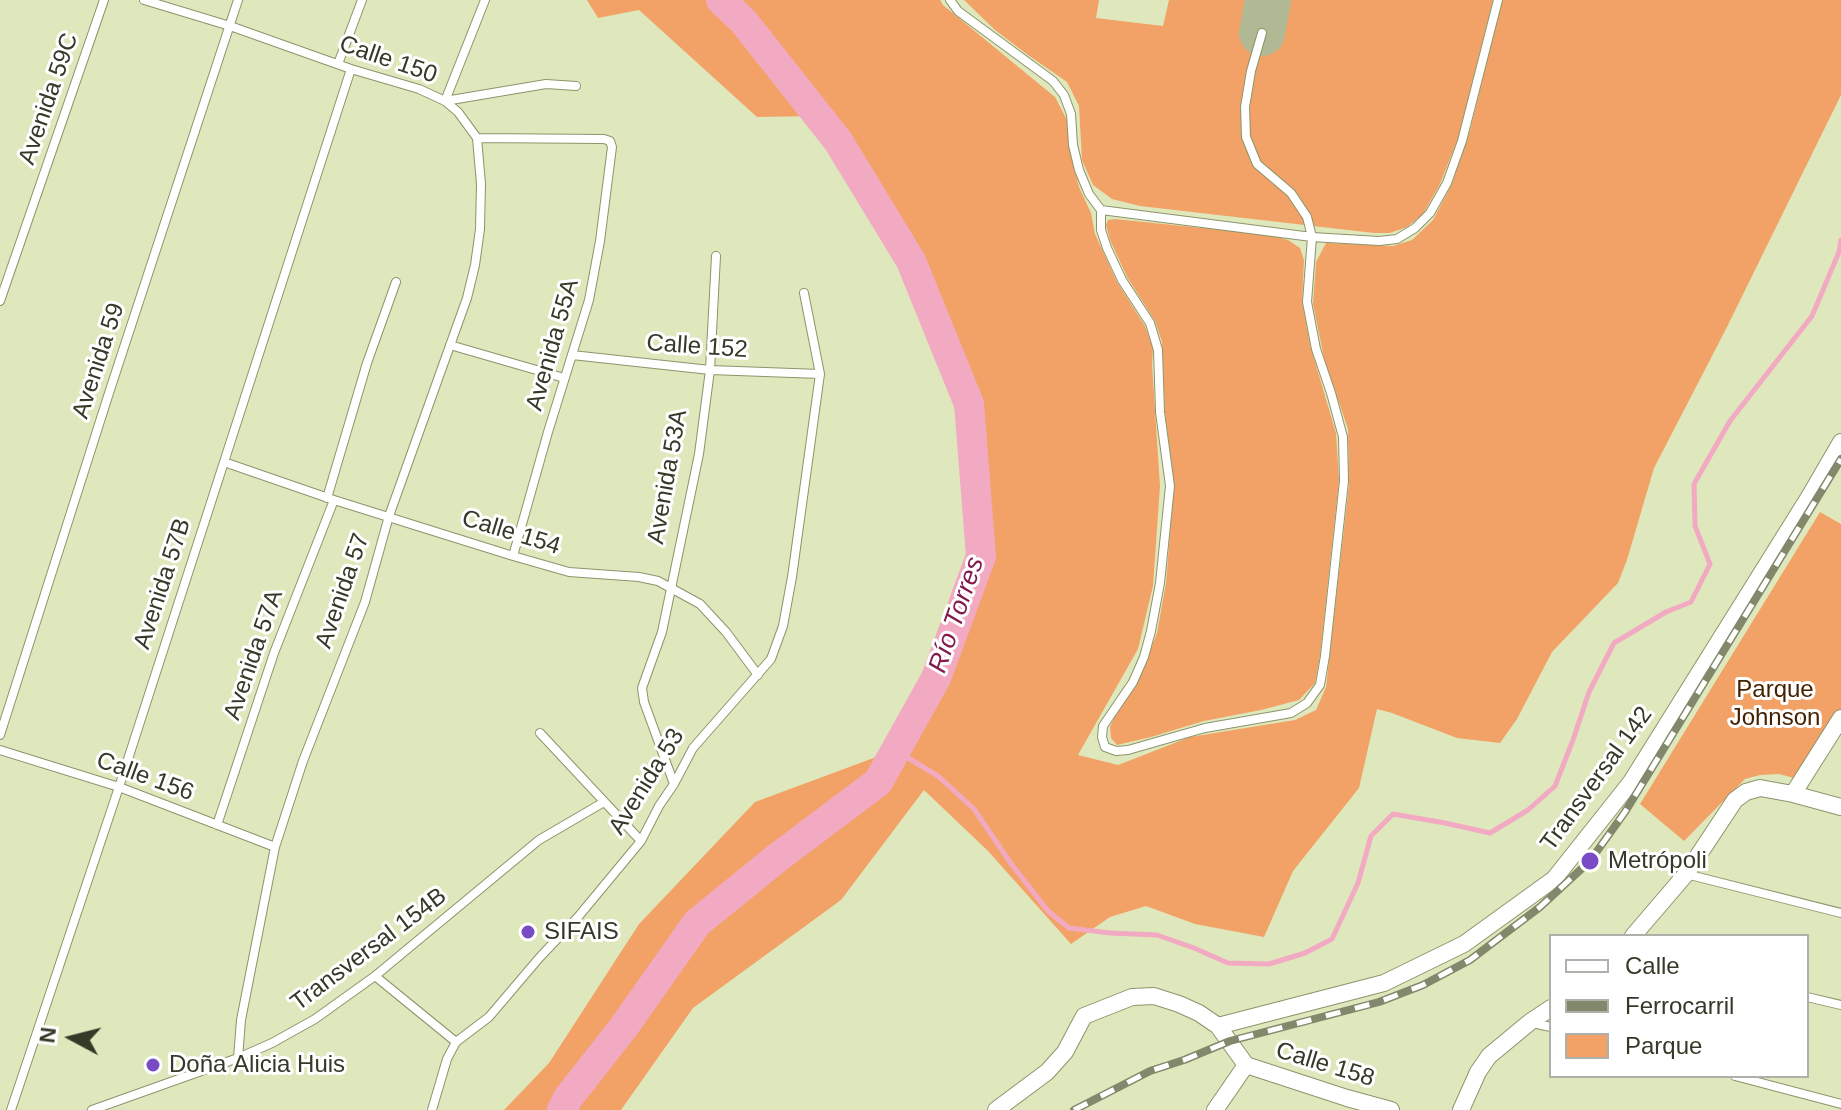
<!DOCTYPE html>
<meta charset="utf-8">
<style>
body{margin:0}
#map{position:relative;width:1841px;height:1110px;overflow:hidden;background:#dfe8bd;font-family:Helvetica,sans-serif}
canvas{display:block}
.legend{position:absolute;left:1549px;top:934px;width:260px;height:144px;box-sizing:border-box;background:#fff;border:2px solid #aeb0a9;margin:0;padding:10px 14px;list-style:none;font-size:24px;color:#353927}
.legend li{display:flex;align-items:center;gap:16px;height:40px}
.legend b{width:40px;border:2px solid #aeb0a9}
.north{position:absolute;left:32px;top:998px;width:80px;height:80px;-webkit-text-stroke:6px #fff;paint-order:stroke;rotate:277deg;font-size:22px;font-weight:700;line-height:32px;text-align:center;color:#353927}
.north::after{content:'';display:block;margin:auto;width:28px;height:36px;background:#353927;clip-path:polygon(50% 0,100% 100%,50% 72%,0 100%)}
</style>
<div id="map">
<canvas width="1841" height="1110"></canvas>
<ul class="legend">
<li><b style="height:10px;background:#fff"></b>Calle</li>
<li><b style="height:10px;background:#82886b"></b>Ferrocarril</li>
<li><b style="height:22px;background:#f2a266"></b>Parque</li>
</ul>
<div class="north">N</div>
</div>
<script>
const context = document.querySelector('canvas').getContext('2d');
context.lineJoin = 'round';
function fill(path, color) { context.fillStyle = color; context.fill(path, 'evenodd'); }
const shape = rows => new Path2D(rows.map(r => 'M' + r).join(''));
function stroke(path, color, width, dash) { context.strokeStyle = color; context.lineWidth = width; context.lineCap = dash ? 'butt' : 'round'; context.setLineDash(dash || []); context.stroke(path); }
function label(font, color, halo, rows, align = 'center') {
  context.font = font + ' Helvetica,sans-serif'; context.lineWidth = 6; context.setLineDash([]); context.textBaseline = 'middle'; context.strokeStyle = halo; context.fillStyle = color; for (const [text, x, y, turn = 0] of rows) {
    context.save(); context.translate(x, y); context.rotate((+turn || 0) * Math.PI / 180); context.textAlign = isNaN(turn) ? turn : align; if (halo) context.strokeText(text, 0, 0); context.fillText(text, 0, 0); context.restore();
  }
}
const green = shape([
 [587,0,940,0,943,5,1055,97,1067,120,1074,167,1079,187,1091,213,1095,234,1117,282,1145,326,1153,348,1152,365,1160,486,1153,586,1138,649,1078,755,1118,765,1190,737,1295,720,1316,710,1326,687,1349,485,1348,429,1324,358,1313,304,1316,262,1326,243,1393,246,1412,240,1433,220,1452,184,1470,131,1502,0,1841,0,1841,95,1726,329,1654,468,1627,560,1618,583,1552,652,1517,719,1500,743,1457,738,1392,713,1377,709,1359,788,1293,871,1264,937,1195,924,1146,906,1110,917,1071,944,988,851,924,790,841,900,693,1008,621,1110,504,1110,549,1063,639,924,755,802,895,750,936,678,981,556,969,404,911,261,838,141,818,116,757,117,639,10,598,18],
 [964,0,1099,0,1096,18,1163,26,1169,0,1248,0,1243,25,1244,29,1273,37,1278,33,1285,0,1493,0,1458,138,1440,184,1423,214,1407,227,1390,233,1374,233,1140,206,1112,199,1093,185,1082,160,1079,106,1067,82,1028,55,995,30],
 [1115,219,1270,235,1288,240,1300,248,1304,260,1302,302,1310,345,1336,433,1339,480,1320,656,1315,683,1299,700,1261,710,1204,721,1151,737,1117,745,1111,738,1110,727,1115,716,1137,684,1157,633,1166,583,1174,482,1165,412,1162,342,1155,321,1127,277,1110,240,1106,225,1108,220],
 [1820,512,1841,524,1841,714,1801,780,1779,774,1760,775,1745,779,1684,841,1640,804]
]);
const stream = shape([
 [895,750,938,776,974,809,1012,865,1048,911,1069,928,1110,933,1157,935,1194,948,1228,963,1269,964,1305,953,1332,939,1358,883,1371,836,1393,814,1445,823,1490,833,1528,810,1555,786,1573,740,1589,692,1614,643,1666,612,1691,602,1710,564,1695,526,1694,484,1730,421,1812,316,1839,252,1841,240]
]);
const river = shape([
 [562,1110,568,1098,623,1028,697,923,777,858,878,782,936,678,981,556,969,404,911,261,838,141,744,22,721,0]
]);
const taxiway = shape([
 [1262,33,1268,0]
]);
const lane = shape([
 [144,0,230,26,351,69,419,89,445,101,458,112,477,138,481,184,480,229,475,265,467,298,389,516,365,602,303,761,275,847,241,1020,238,1058],
 [950,0,958,11,1053,81,1064,95,1071,114,1073,145,1079,170,1089,194,1101,210,1312,237,1379,241,1397,239,1415,228,1430,213,1447,183,1462,141,1498,0],
 [338,64,362,0],
 [445,101,546,84,576,86],
 [445,101,485,0],
 [477,138,604,139,610,141,612,147,600,241,589,300,548,432,513,556],
 [1101,210,1101,230,1107,248,1122,280,1150,323,1158,350,1160,412,1170,486,1160,583,1151,631,1144,657,1133,682,1103,726,1102,737,1105,747,1116,751,1128,750,1205,728,1291,713,1307,703,1320,685,1325,656,1344,481,1343,437,1331,393,1316,349,1307,302,1312,237,1307,217,1291,193,1257,164,1246,137,1245,107,1251,71,1262,33],
 [0,301,104,0],
 [450,345,564,378],
 [572,355,710,370,820,374],
 [224,462,334,500,513,556,569,572,639,577,658,581,700,604,726,632,758,675],
 [327,498,367,363,396,282],
 [540,733,641,841],
 [0,735,109,393,238,0],
 [0,750,119,787,275,847],
 [674,784,644,702,642,688,662,632,699,454,710,370,716,256],
 [217,825,274,653,334,500],
 [1686,874,1841,913],
 [375,976,456,1042],
 [1807,997,1841,1005],
 [1532,1023,1551,1027],
 [1735,1076,1841,1104],
 [11,1110,119,787,351,69],
 [92,1110,238,1058,272,1043,315,1019,375,976,539,840,604,802],
 [432,1110,447,1059,456,1042,489,1017,540,957,578,917,641,841,659,806,674,784,693,748,771,659,783,626,792,577,820,374,804,293]
]);
const street = shape([
 [1793,794,1841,718],
 [1633,936,1686,874,1735,800,1746,792,1760,788,1793,794,1841,807],
 [1218,1026,1384,983,1464,944,1554,879,1631,782,1809,497,1841,442],
 [1246,1065,1347,1098,1391,1110],
 [996,1110,1047,1072,1065,1052,1084,1016,1132,997,1154,996,1179,1004,1199,1013,1218,1026,1246,1065],
 [1215,1110,1246,1065],
 [1461,1110,1478,1072,1489,1056,1530,1022,1551,1008]
]);
const rail = shape([
 [1074,1110,1150,1071,1184,1060,1230,1041,1379,1002,1423,985,1470,960,1540,907,1590,861,1625,812,1841,459]
]);
const markers = [
 [1590,861,10,"#794cc5"],
 [528,932,8,"#794cc5"],
 [153,1065,8,"#794cc5"]
];
const streetNames = [
 ["Calle 150",388,60,19],
 ["Avenida 59C",49,99,-71],
 ["Avenida 55A",553,345,-74],
 ["Calle 152",697,347,4],
 ["Avenida 59",99,361,-72],
 ["Avenida 53A",668,477,-80],
 ["Calle 154",511,533,17],
 ["Avenida 57B",163,584,-72],
 ["Avenida 57",343,591,-71],
 ["Avenida 57A",254,655,-71],
 ["Calle 156",145,777,20],
 ["Transversal 142",1597,779,-54],
 ["Avenida 53",647,782,-58],
 ["Transversal 154B",369,950,-37],
 ["Calle 158",1325,1065,17]
];
const parkNames = [
 ["Parque",1775,690],
 ["Johnson",1775,718]
];
const poiNames = [
 ["Metrópoli",1608,861],
 ["SIFAIS",544,932],
 ["Doña Alicia Huis",169,1065]
];
const waterNames = [
 ["Río Torres",957,615,-71]
];
fill(green, '#f2a266');
stroke(stream, '#f2aac3', 5);
stroke(river, '#f2aac3', 30);
stroke(taxiway, '#b0b894', 46);
stroke(lane, '#8c946b', 10);
stroke(street, '#8c946b', 18);
stroke(lane, '#fff', 8);
stroke(street, '#fff', 16);
stroke(rail, '#82886b', 8);
stroke(rail, '#fff', 5, [15]);
for (const [x, y, r, color] of markers) { const dot = new Path2D(); dot.arc(x, y, r, 0, 2 * Math.PI); context.fillStyle = color; context.fill(dot); stroke(dot, '#fff', 3); }
label('24px', '#353927', '#fff', streetNames);
label('24px', '#462100', '#fff', parkNames);
label('24px', '#353927', '#fff', poiNames, 'left');
label('italic 26px', '#821a4c', '#fff', waterNames);
</script>
